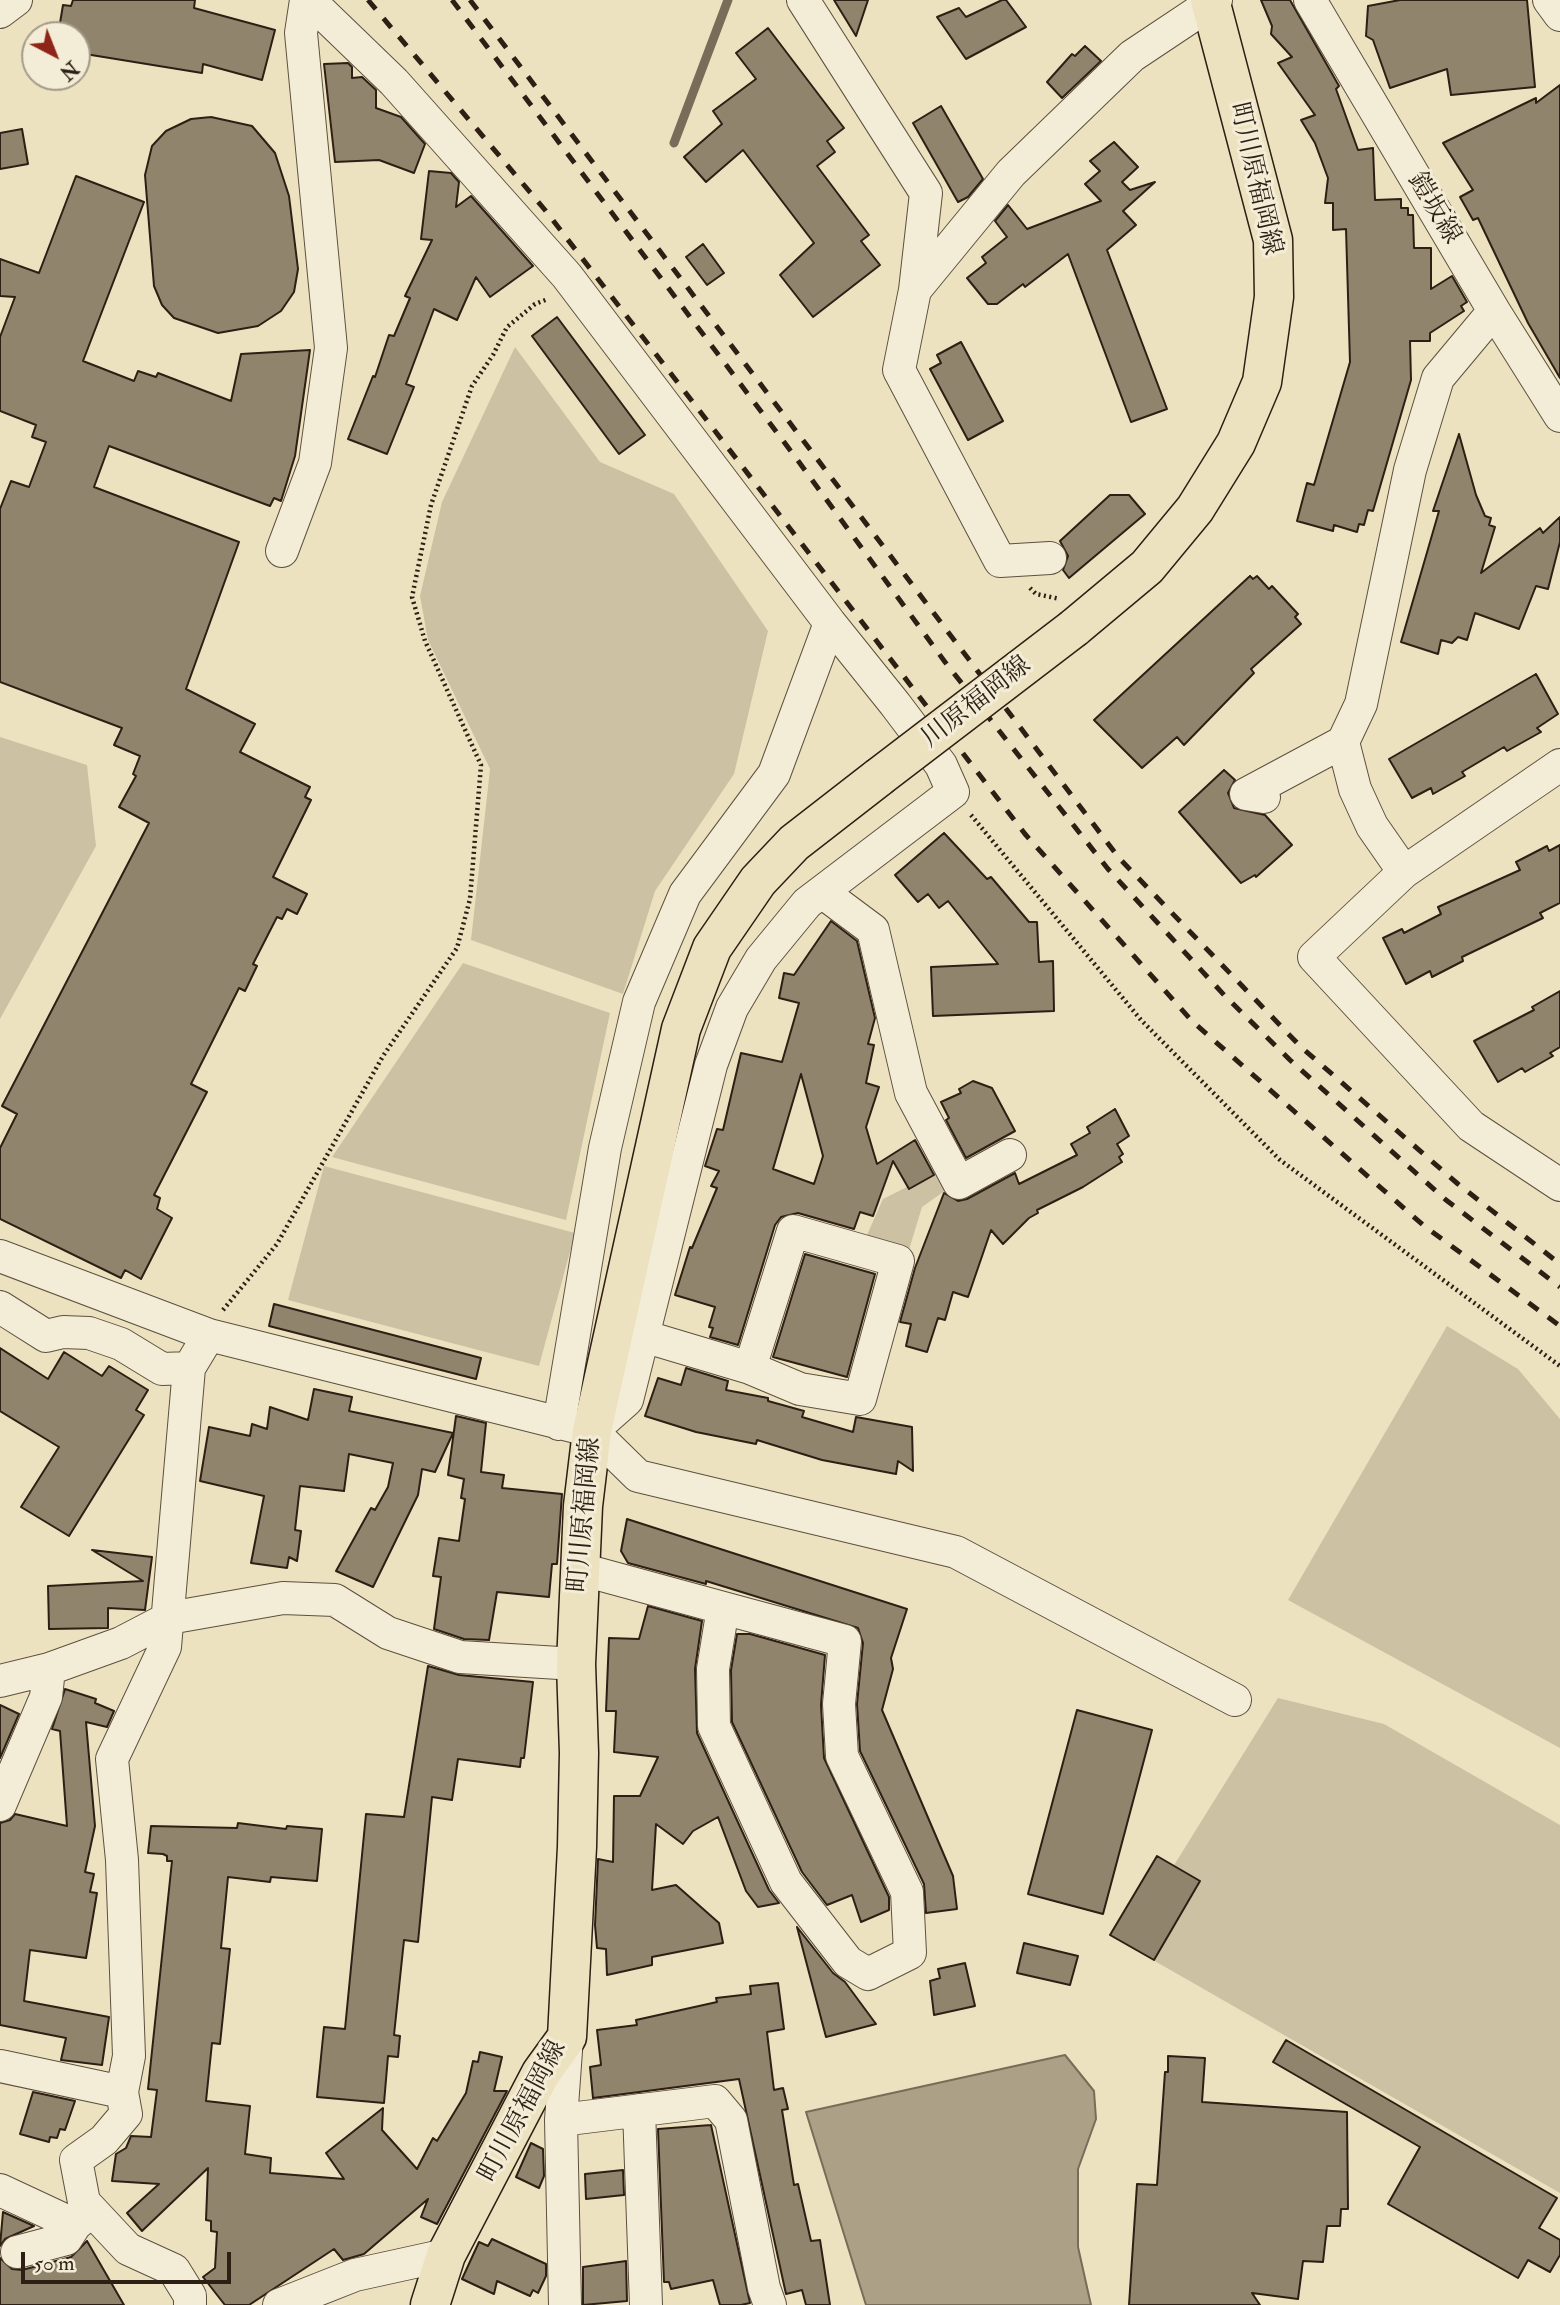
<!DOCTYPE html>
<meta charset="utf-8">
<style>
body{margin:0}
#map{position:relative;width:1560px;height:2305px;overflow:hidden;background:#ede2c0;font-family:"IM FELL Double Pica",serif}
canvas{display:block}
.north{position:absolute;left:21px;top:21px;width:70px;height:70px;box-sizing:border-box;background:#f3ecd6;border:2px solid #a49a88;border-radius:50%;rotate:138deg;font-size:19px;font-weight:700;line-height:28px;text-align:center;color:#2d1f14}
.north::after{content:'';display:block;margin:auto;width:24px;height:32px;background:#8f2418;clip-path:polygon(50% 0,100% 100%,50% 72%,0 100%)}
.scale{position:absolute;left:21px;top:2252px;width:210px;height:32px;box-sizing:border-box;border:4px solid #2d1f14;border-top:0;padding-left:9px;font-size:21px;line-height:24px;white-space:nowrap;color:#2d1f14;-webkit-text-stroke:5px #f3ecd6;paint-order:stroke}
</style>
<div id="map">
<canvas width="1560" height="2305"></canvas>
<div class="north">N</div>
<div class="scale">50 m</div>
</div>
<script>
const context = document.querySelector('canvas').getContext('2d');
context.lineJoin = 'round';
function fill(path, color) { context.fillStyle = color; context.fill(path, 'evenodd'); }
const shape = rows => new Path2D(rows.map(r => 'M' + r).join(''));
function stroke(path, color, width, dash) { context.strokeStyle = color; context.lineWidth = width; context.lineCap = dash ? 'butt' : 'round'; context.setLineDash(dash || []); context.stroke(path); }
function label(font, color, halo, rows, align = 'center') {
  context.font = font + ' "IM FELL Double Pica","Noto Serif JP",serif'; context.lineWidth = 6; context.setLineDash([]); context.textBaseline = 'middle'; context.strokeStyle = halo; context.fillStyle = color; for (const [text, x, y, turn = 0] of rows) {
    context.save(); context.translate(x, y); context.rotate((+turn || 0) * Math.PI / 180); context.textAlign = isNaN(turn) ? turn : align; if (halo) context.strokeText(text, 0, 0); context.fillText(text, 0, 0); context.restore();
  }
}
const green = shape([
 [515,347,600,462,674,494,768,631,734,774,655,891,623,994,471,940,490,769,428,640,420,596,442,502],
 [0,737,87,765,96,846,0,1019],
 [463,963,610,1013,566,1220,332,1157],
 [324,1166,575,1233,539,1366,288,1300],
 [935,1173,946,1190,922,1207,905,1263,863,1244,883,1199],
 [1447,1326,1518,1369,1560,1419,1560,1748,1288,1600],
 [1278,1698,1384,1724,1560,1825,1560,2193,1125,1944]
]);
const water = shape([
 [1065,2055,1094,2091,1096,2119,1078,2169,1078,2247,1091,2305,866,2305,806,2112,1065,2055]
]);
const stream = shape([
 [674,143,728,0]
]);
const building = shape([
 [73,0,195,0,194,8,275,30,262,80,203,64,202,73,79,53,77,35,58,35,63,5,71,6,73,0],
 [834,0,868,0,856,36,834,0],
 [1002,0,1006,0,1026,27,966,59,937,17,959,8,966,17,1002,0],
 [1261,0,1290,0,1339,86,1336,89,1358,150,1373,148,1375,200,1401,199,1401,208,1408,208,1408,215,1413,215,1414,248,1431,248,1431,289,1452,276,1467,302,1461,306,1464,311,1430,333,1430,341,1410,341,1411,380,1373,511,1368,510,1364,525,1359,524,1357,532,1334,525,1333,531,1297,521,1307,483,1314,485,1350,362,1346,229,1333,230,1333,203,1325,203,1328,178,1315,143,1301,120,1315,115,1278,63,1292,57,1271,34,1272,26,1261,0],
 [1400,0,1527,0,1535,87,1451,95,1447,69,1390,88,1373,40,1366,36,1368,6,1400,0],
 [768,28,844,128,827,141,835,152,817,166,869,235,861,241,880,265,813,317,780,275,814,243,743,150,706,182,684,157,722,124,713,111,756,79,736,53,768,28],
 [1085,46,1101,61,1062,98,1047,82,1072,54,1075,56,1085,46],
 [348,63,352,67,352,78,362,77,376,90,376,108,401,117,425,144,414,173,379,160,335,162,324,64,348,63],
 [1560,85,1560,378,1528,323,1478,218,1473,220,1460,197,1473,190,1443,143,1536,98,1536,103,1560,85],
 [941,106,983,179,968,197,958,202,913,123,941,106],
 [211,117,252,126,275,153,289,196,298,269,294,292,281,311,258,326,218,333,174,318,162,305,154,286,145,175,152,146,166,131,191,119,211,117],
 [22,129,28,164,0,169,0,133,22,129],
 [1114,142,1138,167,1122,182,1130,190,1155,182,1123,211,1136,225,1107,250,1167,409,1131,422,1068,254,1025,287,1023,284,997,304,988,304,967,278,986,263,982,257,1007,237,995,221,1008,205,1027,229,1101,201,1085,184,1100,171,1090,161,1114,142],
 [429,171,451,173,459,182,456,207,471,196,533,266,490,297,476,277,457,320,434,309,406,384,414,387,387,454,348,439,373,376,375,377,389,335,394,336,410,298,405,296,432,240,421,239,429,171],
 [76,176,144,202,83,361,134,381,138,371,156,377,158,373,231,401,241,354,310,350,295,456,281,501,274,498,270,506,109,446,94,487,239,542,186,689,255,724,240,752,310,787,305,797,311,800,273,877,307,894,297,914,287,909,282,919,277,917,253,964,257,966,245,991,239,988,191,1084,207,1092,154,1195,160,1198,157,1209,172,1218,141,1279,125,1270,121,1278,0,1219,0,1148,17,1114,2,1106,149,823,119,807,136,776,133,774,140,756,114,745,122,728,0,682,0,509,11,481,29,487,46,442,32,437,36,425,0,411,0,337,15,297,0,296,0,259,39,273,76,176],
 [703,244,724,273,707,285,686,257,703,244],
 [557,317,645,435,619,454,532,336,557,317],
 [961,342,1003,421,968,440,930,369,941,363,937,355,961,342],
 [1459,434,1476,495,1485,516,1491,518,1489,525,1495,527,1481,573,1540,528,1543,533,1560,517,1560,542,1548,589,1536,586,1519,629,1475,613,1467,640,1458,637,1452,643,1441,640,1438,654,1401,642,1439,511,1433,511,1459,434],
 [1110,495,1129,495,1145,514,1069,578,1063,570,1068,556,1060,541,1110,495],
 [1250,576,1253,579,1257,576,1269,589,1272,586,1298,614,1295,617,1301,624,1251,669,1254,673,1184,745,1177,737,1142,768,1094,720,1250,576],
 [1536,674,1558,714,1537,728,1541,732,1507,751,1504,747,1462,772,1465,776,1433,794,1431,788,1412,798,1389,759,1536,674],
 [1224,770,1235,780,1228,793,1234,808,1265,815,1292,845,1256,877,1255,875,1241,883,1179,812,1224,770],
 [944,833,987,879,991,877,1029,922,1037,922,1039,962,1053,961,1054,1011,933,1016,931,967,998,964,948,901,939,908,928,894,918,902,895,875,944,833],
 [1560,845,1560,903,1540,913,1543,918,1462,957,1463,961,1432,977,1430,971,1406,984,1383,938,1402,929,1404,933,1441,914,1438,907,1520,870,1516,862,1547,846,1549,851,1560,845],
 [831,921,857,941,875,1018,868,1044,874,1045,866,1083,879,1087,866,1127,877,1164,915,1140,934,1175,909,1189,893,1161,873,1216,860,1212,854,1229,798,1213,781,1217,775,1225,738,1345,710,1337,713,1328,709,1327,715,1307,675,1295,690,1247,692,1248,717,1188,711,1186,719,1171,705,1166,717,1129,723,1130,741,1053,782,1062,799,1003,779,998,784,973,794,975,831,921],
 [801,1074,823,1156,814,1184,773,1169,801,1074],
 [1560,991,1560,1047,1550,1053,1553,1056,1525,1072,1522,1068,1498,1082,1474,1041,1534,1010,1532,1007,1560,991],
 [973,1081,992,1088,1015,1131,966,1158,946,1120,949,1118,941,1102,961,1093,959,1089,973,1081],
 [1115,1109,1129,1136,1117,1144,1123,1154,1119,1157,1122,1162,1083,1187,1037,1210,1038,1213,1029,1218,1003,1244,991,1230,968,1297,953,1292,945,1320,938,1318,927,1352,906,1346,911,1324,900,1322,915,1268,944,1193,958,1201,967,1199,1015,1173,1019,1184,1077,1155,1071,1144,1090,1133,1087,1127,1115,1109],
 [805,1254,875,1274,847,1377,773,1357,805,1254],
 [274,1304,481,1358,476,1379,269,1326,274,1304],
 [0,1348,48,1379,64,1352,102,1376,109,1366,148,1390,136,1410,144,1415,69,1536,21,1507,59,1447,0,1411,0,1348],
 [686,1368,728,1381,726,1390,768,1398,768,1401,804,1411,802,1417,853,1432,856,1417,912,1427,913,1471,898,1461,896,1474,822,1460,757,1440,756,1444,696,1432,645,1416,658,1378,681,1385,686,1368],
 [314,1389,352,1397,349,1411,453,1433,435,1472,422,1469,418,1495,373,1587,336,1571,371,1508,375,1510,388,1487,393,1463,349,1454,344,1491,300,1486,295,1530,301,1531,297,1561,289,1557,287,1568,251,1563,264,1496,200,1481,209,1427,250,1436,252,1424,267,1429,270,1407,308,1420,314,1389],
 [456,1416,486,1423,481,1472,504,1475,502,1488,562,1494,557,1564,552,1564,549,1597,497,1592,489,1640,464,1639,434,1629,441,1577,433,1576,439,1538,459,1541,465,1499,461,1498,464,1479,448,1475,456,1416],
 [627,1519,907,1609,891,1658,893,1669,882,1710,953,1876,957,1909,926,1913,924,1884,860,1751,857,1704,863,1643,858,1628,706,1581,706,1584,628,1563,621,1551,627,1519],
 [92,1550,152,1557,145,1610,108,1608,108,1628,49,1629,48,1586,143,1581,92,1550],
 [648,1606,702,1621,695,1669,697,1733,769,1890,779,1903,758,1907,746,1891,718,1817,693,1831,683,1844,656,1824,652,1890,676,1885,719,1923,723,1943,652,1957,652,1965,607,1975,606,1949,597,1948,595,1925,598,1859,613,1862,614,1796,640,1796,658,1757,614,1752,616,1711,606,1711,609,1638,639,1639,648,1606],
 [737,1634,750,1634,825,1655,821,1705,824,1758,889,1897,889,1910,861,1922,852,1895,827,1905,802,1872,732,1722,731,1670,737,1634],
 [428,1666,459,1675,533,1682,524,1758,521,1758,520,1767,458,1759,452,1800,432,1797,418,1942,404,1940,394,2035,400,2036,398,2057,388,2056,384,2103,317,2097,324,2027,345,2029,366,1814,404,1817,428,1666],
 [65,1689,96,1699,95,1703,114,1711,107,1727,86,1722,95,1826,85,1872,94,1874,90,1892,97,1893,86,1958,30,1950,24,2001,109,2017,102,2065,61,2060,66,2038,0,2025,0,1823,10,1820,15,1814,67,1826,60,1731,52,1729,65,1689],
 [0,1705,19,1714,0,1758,0,1705],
 [1077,1710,1152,1730,1103,1914,1028,1894,1077,1710],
 [238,1823,286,1829,287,1826,322,1829,317,1881,271,1877,270,1882,228,1877,221,1948,230,1949,220,2044,212,2043,206,2101,250,2106,245,2154,271,2158,270,2173,344,2179,326,2153,383,2108,382,2130,417,2169,433,2138,437,2141,466,2093,473,2061,478,2062,480,2052,502,2057,494,2091,507,2091,437,2224,421,2217,428,2199,364,2254,343,2260,334,2249,249,2305,225,2305,203,2277,215,2268,217,2232,211,2231,211,2221,206,2220,208,2168,142,2231,127,2213,159,2184,112,2181,116,2154,126,2148,131,2136,151,2137,157,2090,148,2089,172,1861,167,1861,167,1856,163,1854,148,1853,151,1826,237,1828,238,1823],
 [1157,1856,1200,1881,1154,1960,1110,1935,1157,1856],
 [797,1927,833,1973,845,1982,876,2024,826,2037,797,1927],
 [1024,1943,1078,1956,1070,1985,1017,1973,1024,1943],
 [965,1963,975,2006,934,2015,930,1981,940,1978,938,1969,965,1963],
 [778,1983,784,2029,767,2032,774,2090,783,2088,788,2109,782,2110,794,2185,798,2184,811,2241,820,2240,830,2305,806,2305,802,2290,786,2294,739,2079,593,2098,590,2067,601,2065,597,2030,637,2025,636,2020,717,2002,716,1998,751,1994,750,1986,778,1983],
 [1286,2040,1557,2198,1539,2228,1560,2240,1560,2255,1550,2272,1528,2260,1518,2278,1388,2204,1420,2147,1273,2062,1286,2040],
 [1168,2056,1205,2058,1202,2102,1347,2112,1348,2209,1341,2209,1340,2226,1327,2226,1323,2262,1303,2261,1298,2299,1252,2293,1260,2305,1129,2305,1137,2184,1157,2185,1165,2072,1168,2072,1168,2056],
 [33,2092,75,2101,65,2130,60,2129,57,2138,50,2137,49,2142,20,2134,33,2092],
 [711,2125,750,2303,741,2305,720,2305,713,2280,671,2289,669,2282,664,2282,658,2129,711,2125],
 [531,2143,543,2149,544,2176,539,2188,516,2177,531,2143],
 [623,2170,624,2195,586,2199,585,2174,623,2170],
 [3,2212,34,2226,5,2239,0,2246,3,2212],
 [492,2239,546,2264,546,2276,538,2293,533,2290,530,2296,497,2281,494,2294,462,2279,479,2242,488,2246,492,2239],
 [87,2241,124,2305,0,2305,0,2258,12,2269,22,2270,71,2257,87,2241],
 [626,2261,627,2301,583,2305,583,2267,626,2261]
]);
const path = shape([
 [1030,588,1036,594,1060,599],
 [971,815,1141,1020,1280,1160,1560,1366],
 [223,1310,277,1244,383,1056,457,948,470,899,481,765,425,641,412,597,431,505,472,386,493,355,507,327,535,304,548,299]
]);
const minor = shape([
 [309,0,394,82,567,276,830,623,895,704,941,765,953,792,807,903,761,959,732,1008,711,1065,627,1400,592,1431],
 [803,0,926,193,915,290,899,370,1000,561,1050,558],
 [1310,0,1494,311,1560,416],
 [1549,0,1560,15],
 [0,12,16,0],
 [915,290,1011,173,1132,56,1216,0],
 [282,551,315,463,331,348,301,33,306,0],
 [1343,742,1355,789,1372,826,1404,872],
 [1560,765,1404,872,1314,957,1471,1126,1560,1185],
 [1264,797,1246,794,1343,742,1361,704,1410,470,1438,378,1494,311],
 [822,892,873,930,911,1093,959,1183,1010,1155],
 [0,1256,209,1335,592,1431,638,1476,956,1552,1235,1700],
 [0,1307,46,1336,63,1332,89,1333,121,1344,162,1369,189,1368],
 [643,1336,750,1368,800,1389,860,1399,898,1261,793,1231,750,1368],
 [559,1424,605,1148,639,1002,685,894,774,774,830,623],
 [580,1569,723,1608,845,1641,839,1704,842,1756,907,1892,910,1953,868,1974,848,1962,786,1882,714,1726,713,1669,723,1608],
 [0,1681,49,1669,121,1643,169,1618,283,1598,335,1600,388,1633,460,1657,576,1664],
 [0,1805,46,1697,49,1669],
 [0,2066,122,2092],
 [639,2110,646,2305],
 [561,2120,715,2101,731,2120,764,2288,770,2305],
 [0,2190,75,2225,92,2211],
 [17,2252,66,2239,75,2225],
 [190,2305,190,2296,174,2270,128,2249,84,2202,76,2160,104,2140,126,2114,122,2092,129,2056,122,1860,112,1759,165,1647,189,1368,209,1335],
 [279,2305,355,2275,446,2255],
 [565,2305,561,2120,567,2037]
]);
const major = shape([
 [1074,628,1147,567,1195,509,1236,443,1262,382,1274,297,1273,240,1210,0],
 [430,2305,446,2255,541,2073,567,2037,577,1847,579,1753,576,1664,583,1506,592,1431,681,1029,712,948,758,881,794,843,879,777]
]);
const rail = shape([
 [368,0,545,210,1025,834,1192,1021,1423,1225,1560,1326],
 [452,0,796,458,945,662,1108,869,1225,996,1290,1060,1446,1200,1560,1287],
 [470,0,1119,858,1301,1047,1458,1184,1560,1264]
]);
const majorBridge = shape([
 [879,777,1074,628]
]);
const streetNames = [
 ["町川原福岡線",1254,179,77],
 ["鎧坂線",1433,209,59],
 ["川原福岡線",977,703,-38],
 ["町川原福岡線",586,1515,-85],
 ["町川原福岡線",524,2112,-62]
];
fill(green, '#ccc1a3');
fill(water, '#aca086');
stroke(water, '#796c58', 2);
stroke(stream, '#796c58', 9);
fill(building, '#91846d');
stroke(building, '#2d1f14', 2);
stroke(minor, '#5d503f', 34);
stroke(major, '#2d1f14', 41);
stroke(path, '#2d1f14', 4.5, [2, 3.5]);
stroke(minor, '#f3ecd6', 32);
stroke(major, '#ede2c0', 38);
stroke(rail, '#2d1f14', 5, [12, 12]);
stroke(majorBridge, '#2d1f14', 41, []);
stroke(majorBridge, '#ede2c0', 38);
label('26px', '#2d1f14', '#f3ecd6', streetNames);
</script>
